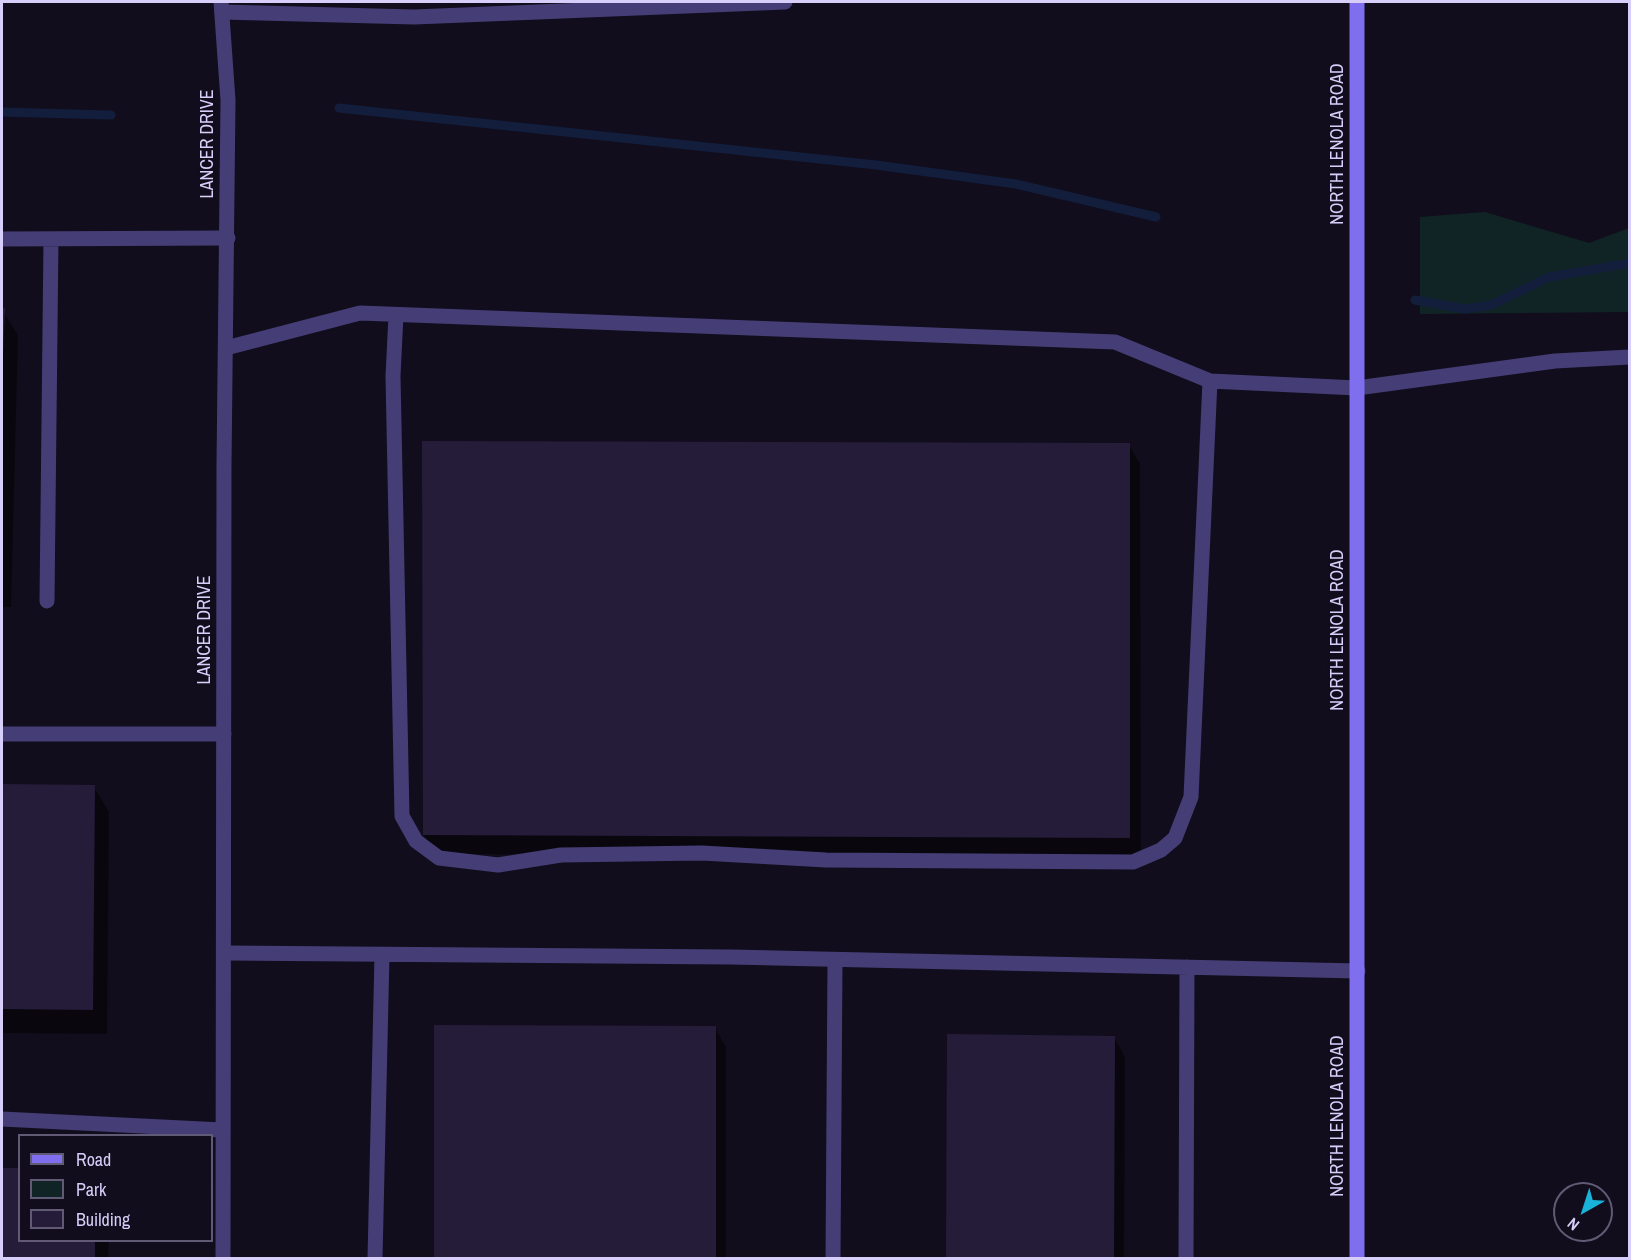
<!DOCTYPE html>
<style>
body{margin:0}
#map{position:relative;width:1631px;height:1260px;overflow:hidden;background:#110d1c;font-family:"Archivo Narrow",sans-serif}
canvas{display:block}
.frame{position:absolute;inset:0;border:3px solid #d7cef9;pointer-events:none}
.legend{position:absolute;left:18px;top:1134px;width:195px;height:108px;box-sizing:border-box;background:#110d1c;border:2px solid #605a74;margin:0;padding:8px 10px;list-style:none;font-size:18px;color:#d7cef9}
.legend li{display:flex;align-items:center;gap:12px;height:30px}
.legend b{width:30px;border:2px solid #605a74}
.north{position:absolute;left:1553px;top:1182px;width:60px;height:60px;box-sizing:border-box;background:#110d1c;border:2px solid #605a74;border-radius:50%;rotate:219deg;font-size:16px;font-weight:700;line-height:24px;text-align:center;color:#d7cef9}
.north::after{content:'';display:block;margin:auto;width:21px;height:27px;background:#19b3da;clip-path:polygon(50% 0,100% 100%,50% 72%,0 100%)}
</style>
<div id="map">
<canvas width="1631" height="1260"></canvas>
<div class="frame"></div>
<ul class="legend">
<li><b style="height:8px;background:#7f6fef"></b>Road</li>
<li><b style="height:16px;background:#112425"></b>Park</li>
<li><b style="height:16px;background:#251c3a"></b>Building</li>
</ul>
<div class="north">N</div>
</div>
<script>
const context = document.querySelector('canvas').getContext('2d');
context.lineJoin = 'round';
function fill(path, color) { context.fillStyle = color; context.fill(path, 'evenodd'); }
const shape = rows => new Path2D(rows.map(r => 'M' + r).join(''));
function stroke(path, color, width, dash) { context.strokeStyle = color; context.lineWidth = width; context.lineCap = dash ? 'butt' : 'round'; context.setLineDash(dash || []); context.stroke(path); }
function label(font, color, halo, rows, align = 'center') {
  context.font = font + ' "Archivo Narrow",sans-serif'; context.lineWidth = 5; context.setLineDash([]); context.textBaseline = 'middle'; context.strokeStyle = halo; context.fillStyle = color; for (const [text, x, y, turn = 0] of rows) {
    context.save(); context.translate(x, y); context.rotate((+turn || 0) * Math.PI / 180); context.textAlign = isNaN(turn) ? turn : align; if (halo) context.strokeText(text, 0, 0); context.fillText(text, 0, 0); context.restore();
  }
}
const green = shape([
 [1485,212,1589,243,1629,228,1629,312,1420,314,1420,217]
]);
const shadow = shape([
 [2,310,18,335,11,607,2,607],
 [1129,445,1140,464,1141,857,435,854,424,835],
 [2,785,94,787,109,812,107,1034,2,1033],
 [436,1027,715,1028,726,1047,726,1258,436,1258],
 [948,1036,1114,1037,1125,1057,1124,1258,947,1258],
 [2,1170,20,1170,20,1240,109,1240,108,1258,2,1258]
]);
const stream = shape([
 [339,108,876,165,1016,184,1156,217],
 [2,112,111,115],
 [1415,300,1465,309,1491,305,1549,277,1630,263]
]);
const building = shape([
 [2,308,5,308,3,353,2,353],
 [422,441,1130,443,1130,838,423,835],
 [2,784,95,785,93,1010,2,1009],
 [434,1025,716,1026,716,1258,434,1258],
 [947,1034,1115,1036,1114,1258,946,1258],
 [2,1168,20,1168,20,1240,95,1240,95,1258,2,1258]
]);
const lane = shape([
 [222,12,414,17,785,2],
 [2,239,228,238],
 [396,315,393,376,402,816,416,841,439,858,498,865,561,855,702,853,826,860,1133,862,1161,850,1175,838,1191,797,1210,381],
 [226,348,360,313,1115,342,1210,381,1357,388,1555,361,1630,357],
 [47,601,51,239],
 [2,734,224,734],
 [224,953,731,957,1358,971],
 [2,1119,222,1130],
 [375,1258,382,955],
 [833,1258,835,960],
 [1186,1258,1187,967]
]);
const street = shape([
 [221,2,228,100,224,465,223,1258]
]);
const secondary = shape([
 [1357,2,1357,1258]
]);
const streetNames = [
 ["LANCER DRIVE",208,144,-90],
 ["NORTH LENOLA ROAD",1338,144,-90],
 ["LANCER DRIVE",205,630,-90],
 ["NORTH LENOLA ROAD",1338,630,-90],
 ["NORTH LENOLA ROAD",1338,1116,-90]
];
fill(green, '#112425');
fill(shadow, '#0007');
stroke(stream, '#121e3c', 9);
fill(building, '#251c3a');
stroke(lane, '#453e76', 15);
stroke(street, '#453e76', 15);
stroke(secondary, '#7f6fef', 15);
label('18px', '#d7cef9', '#110d1c', streetNames);
</script>
